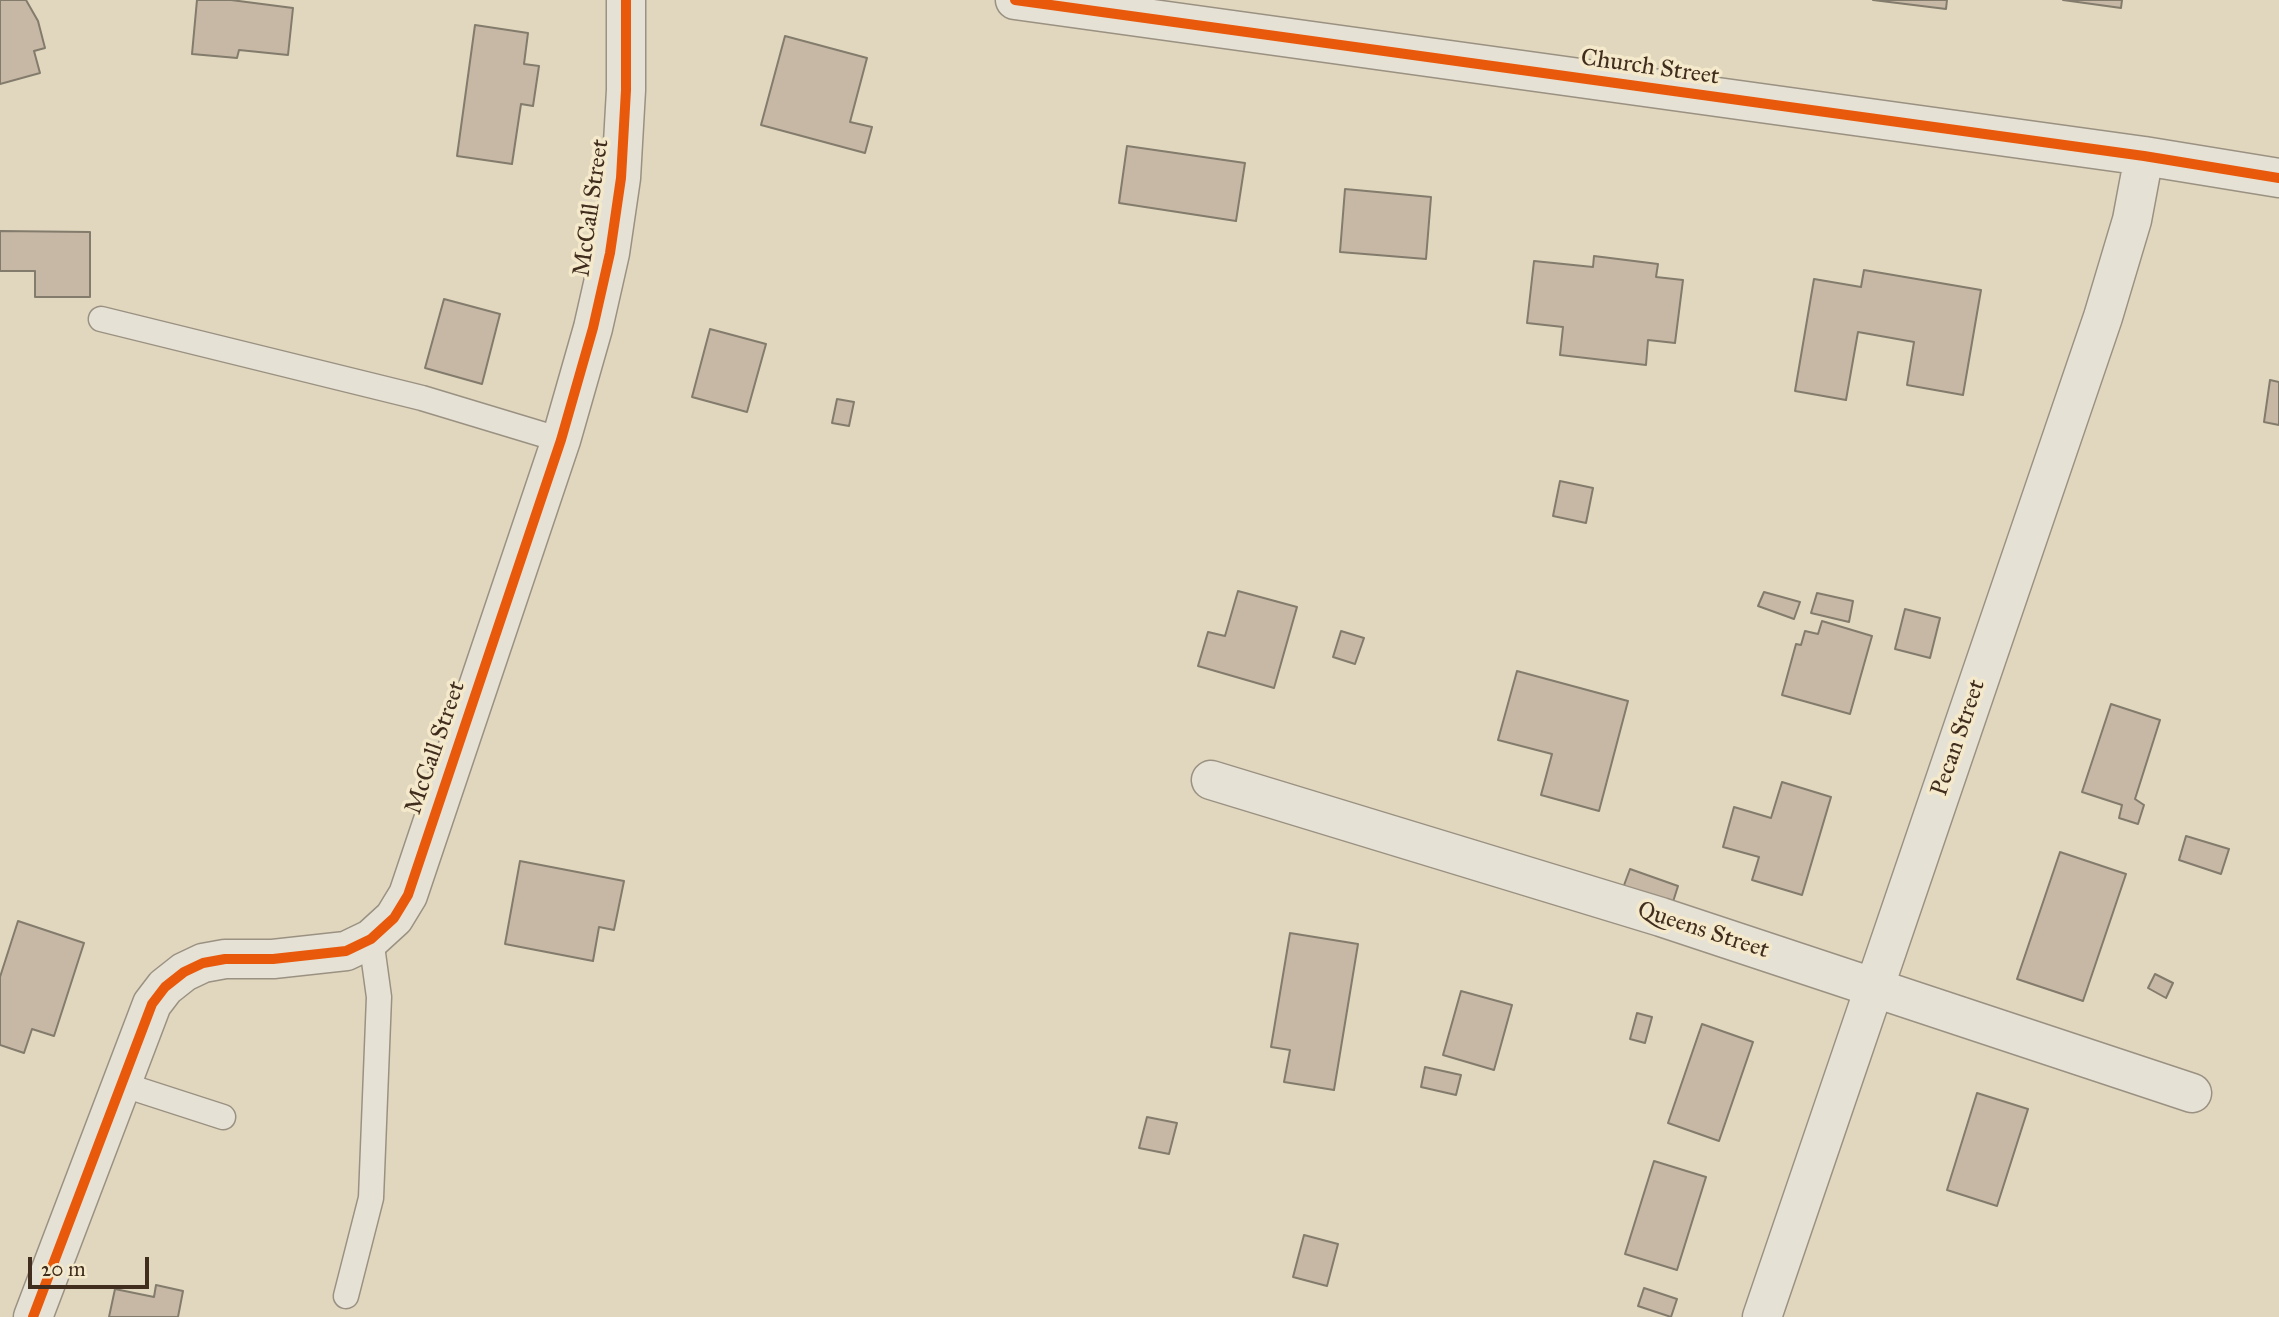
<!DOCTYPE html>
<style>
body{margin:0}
#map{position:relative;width:2279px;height:1317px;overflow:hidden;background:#e1d7be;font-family:"IM FELL Great Primer",serif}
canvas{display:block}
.scale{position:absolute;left:28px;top:1257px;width:121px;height:32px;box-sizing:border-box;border:4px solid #412d1e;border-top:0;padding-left:9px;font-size:21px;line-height:24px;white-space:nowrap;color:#412d1e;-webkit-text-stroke:5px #f5e9cb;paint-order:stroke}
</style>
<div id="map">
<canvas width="2279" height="1317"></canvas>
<div class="scale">20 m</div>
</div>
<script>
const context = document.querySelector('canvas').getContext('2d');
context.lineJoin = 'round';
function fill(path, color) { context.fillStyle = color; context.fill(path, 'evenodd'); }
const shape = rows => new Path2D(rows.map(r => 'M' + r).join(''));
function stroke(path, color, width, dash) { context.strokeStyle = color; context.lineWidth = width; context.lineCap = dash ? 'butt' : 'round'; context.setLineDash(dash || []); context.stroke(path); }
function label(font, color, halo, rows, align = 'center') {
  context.font = font + ' "IM FELL Great Primer",serif'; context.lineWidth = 7; context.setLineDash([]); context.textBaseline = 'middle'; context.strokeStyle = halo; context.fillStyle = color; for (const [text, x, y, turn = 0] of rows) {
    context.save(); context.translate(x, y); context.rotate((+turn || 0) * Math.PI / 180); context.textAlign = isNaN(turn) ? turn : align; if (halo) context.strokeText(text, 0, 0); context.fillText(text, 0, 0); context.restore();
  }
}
const building = shape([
 [0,0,26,0,38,21,45,48,34,51,40,73,0,84,0,0],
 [197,0,231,0,293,8,288,55,239,50,237,58,192,54,197,0],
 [1873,0,1947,0,1946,9,1873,0],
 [2063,0,2122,0,2121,8,2063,0],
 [475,25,528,33,524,64,539,66,533,106,521,104,512,164,457,156,475,25],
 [785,36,867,58,850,122,872,127,865,153,761,125,785,36],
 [1127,146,1245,163,1236,221,1119,203,1127,146],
 [1345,189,1431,197,1426,259,1340,252,1345,189],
 [0,231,90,232,90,297,35,297,35,271,0,271,0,231],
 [1594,256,1658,264,1656,277,1683,280,1675,343,1648,340,1646,365,1560,355,1563,327,1527,323,1534,261,1593,267,1594,256],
 [1864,270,1981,290,1963,395,1907,385,1914,342,1858,332,1846,400,1795,391,1814,279,1861,287,1864,270],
 [444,299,500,314,482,384,425,368,444,299],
 [710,329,766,344,747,412,692,397,710,329],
 [2270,380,2279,382,2279,425,2264,422,2270,380],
 [837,399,854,402,849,426,832,423,837,399],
 [1560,481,1593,488,1586,523,1553,516,1560,481],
 [1238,591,1297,607,1274,688,1198,666,1208,632,1225,636,1238,591],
 [1764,592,1800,602,1794,619,1758,606,1764,592],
 [1817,593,1853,601,1849,622,1811,613,1817,593],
 [1905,609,1940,618,1930,658,1895,649,1905,609],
 [1822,621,1872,636,1850,714,1782,695,1796,644,1801,645,1805,631,1818,634,1822,621],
 [1341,631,1364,638,1355,664,1333,657,1341,631],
 [1517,671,1628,701,1599,811,1541,795,1552,754,1498,740,1517,671],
 [2111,704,2160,720,2135,799,2144,805,2138,824,2119,818,2122,805,2082,792,2111,704],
 [1782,782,1831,797,1802,895,1752,880,1759,857,1723,847,1734,807,1771,818,1782,782],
 [2186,836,2229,849,2221,874,2179,860,2186,836],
 [2060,852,2126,874,2083,1001,2017,979,2060,852],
 [520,861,624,881,614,930,599,927,593,961,505,944,520,861],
 [1630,869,1678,886,1672,905,1623,888,1630,869],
 [18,921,84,943,54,1036,32,1029,24,1053,0,1045,0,977,18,921],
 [1290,933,1358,944,1334,1090,1284,1082,1290,1050,1271,1047,1290,933],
 [2155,974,2173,983,2166,998,2148,988,2155,974],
 [1461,991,1512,1005,1494,1070,1443,1055,1461,991],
 [1637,1013,1652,1017,1645,1043,1630,1039,1637,1013],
 [1702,1024,1753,1042,1719,1141,1668,1123,1702,1024],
 [1425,1067,1461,1075,1456,1095,1421,1087,1425,1067],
 [1977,1093,2028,1109,1997,1206,1947,1190,1977,1093],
 [1147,1117,1177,1123,1169,1154,1139,1148,1147,1117],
 [1654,1161,1706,1177,1677,1270,1625,1254,1654,1161],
 [1304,1235,1338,1244,1327,1286,1293,1277,1304,1235],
 [156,1285,183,1291,178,1317,109,1317,115,1289,154,1297,156,1285],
 [1644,1288,1677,1299,1671,1317,1638,1306,1644,1288]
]);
const service = shape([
 [101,319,422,398,561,440],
 [121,1084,223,1117],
 [346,1296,371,1198,379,997,371,939]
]);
const minor = shape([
 [1015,0,2144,156,2279,178],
 [1211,780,1661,917,2192,1093],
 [33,1317,152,1004,165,987,184,972,203,963,225,959,273,959,346,951,371,939,394,918,408,895,561,440,593,328,610,253,621,178,626,90,626,0],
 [1762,1317,2103,317,2132,220,2144,156]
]);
const cycleway = shape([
 [1015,0,2144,156,2279,178],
 [33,1317,152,1004,165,987,184,972,203,963,225,959,273,959,346,951,371,939,394,918,408,895,561,440,593,328,610,253,621,178,626,90,626,0]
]);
const streetNames = [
 ["Church Street",1650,68,8],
 ["McCall Street",592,208,-82],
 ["Pecan Street",1959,738,-71],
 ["McCall Street",436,748,-71],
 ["Queens Street",1703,931,18]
];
fill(building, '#c7b8a5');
stroke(building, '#837b6c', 2);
stroke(service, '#9a9182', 27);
stroke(minor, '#9a9182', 41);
stroke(service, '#e6e1d5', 24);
stroke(minor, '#e6e1d5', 38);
stroke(cycleway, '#e8590c', 10);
label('24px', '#412d1e', '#f5e9cb', streetNames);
</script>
